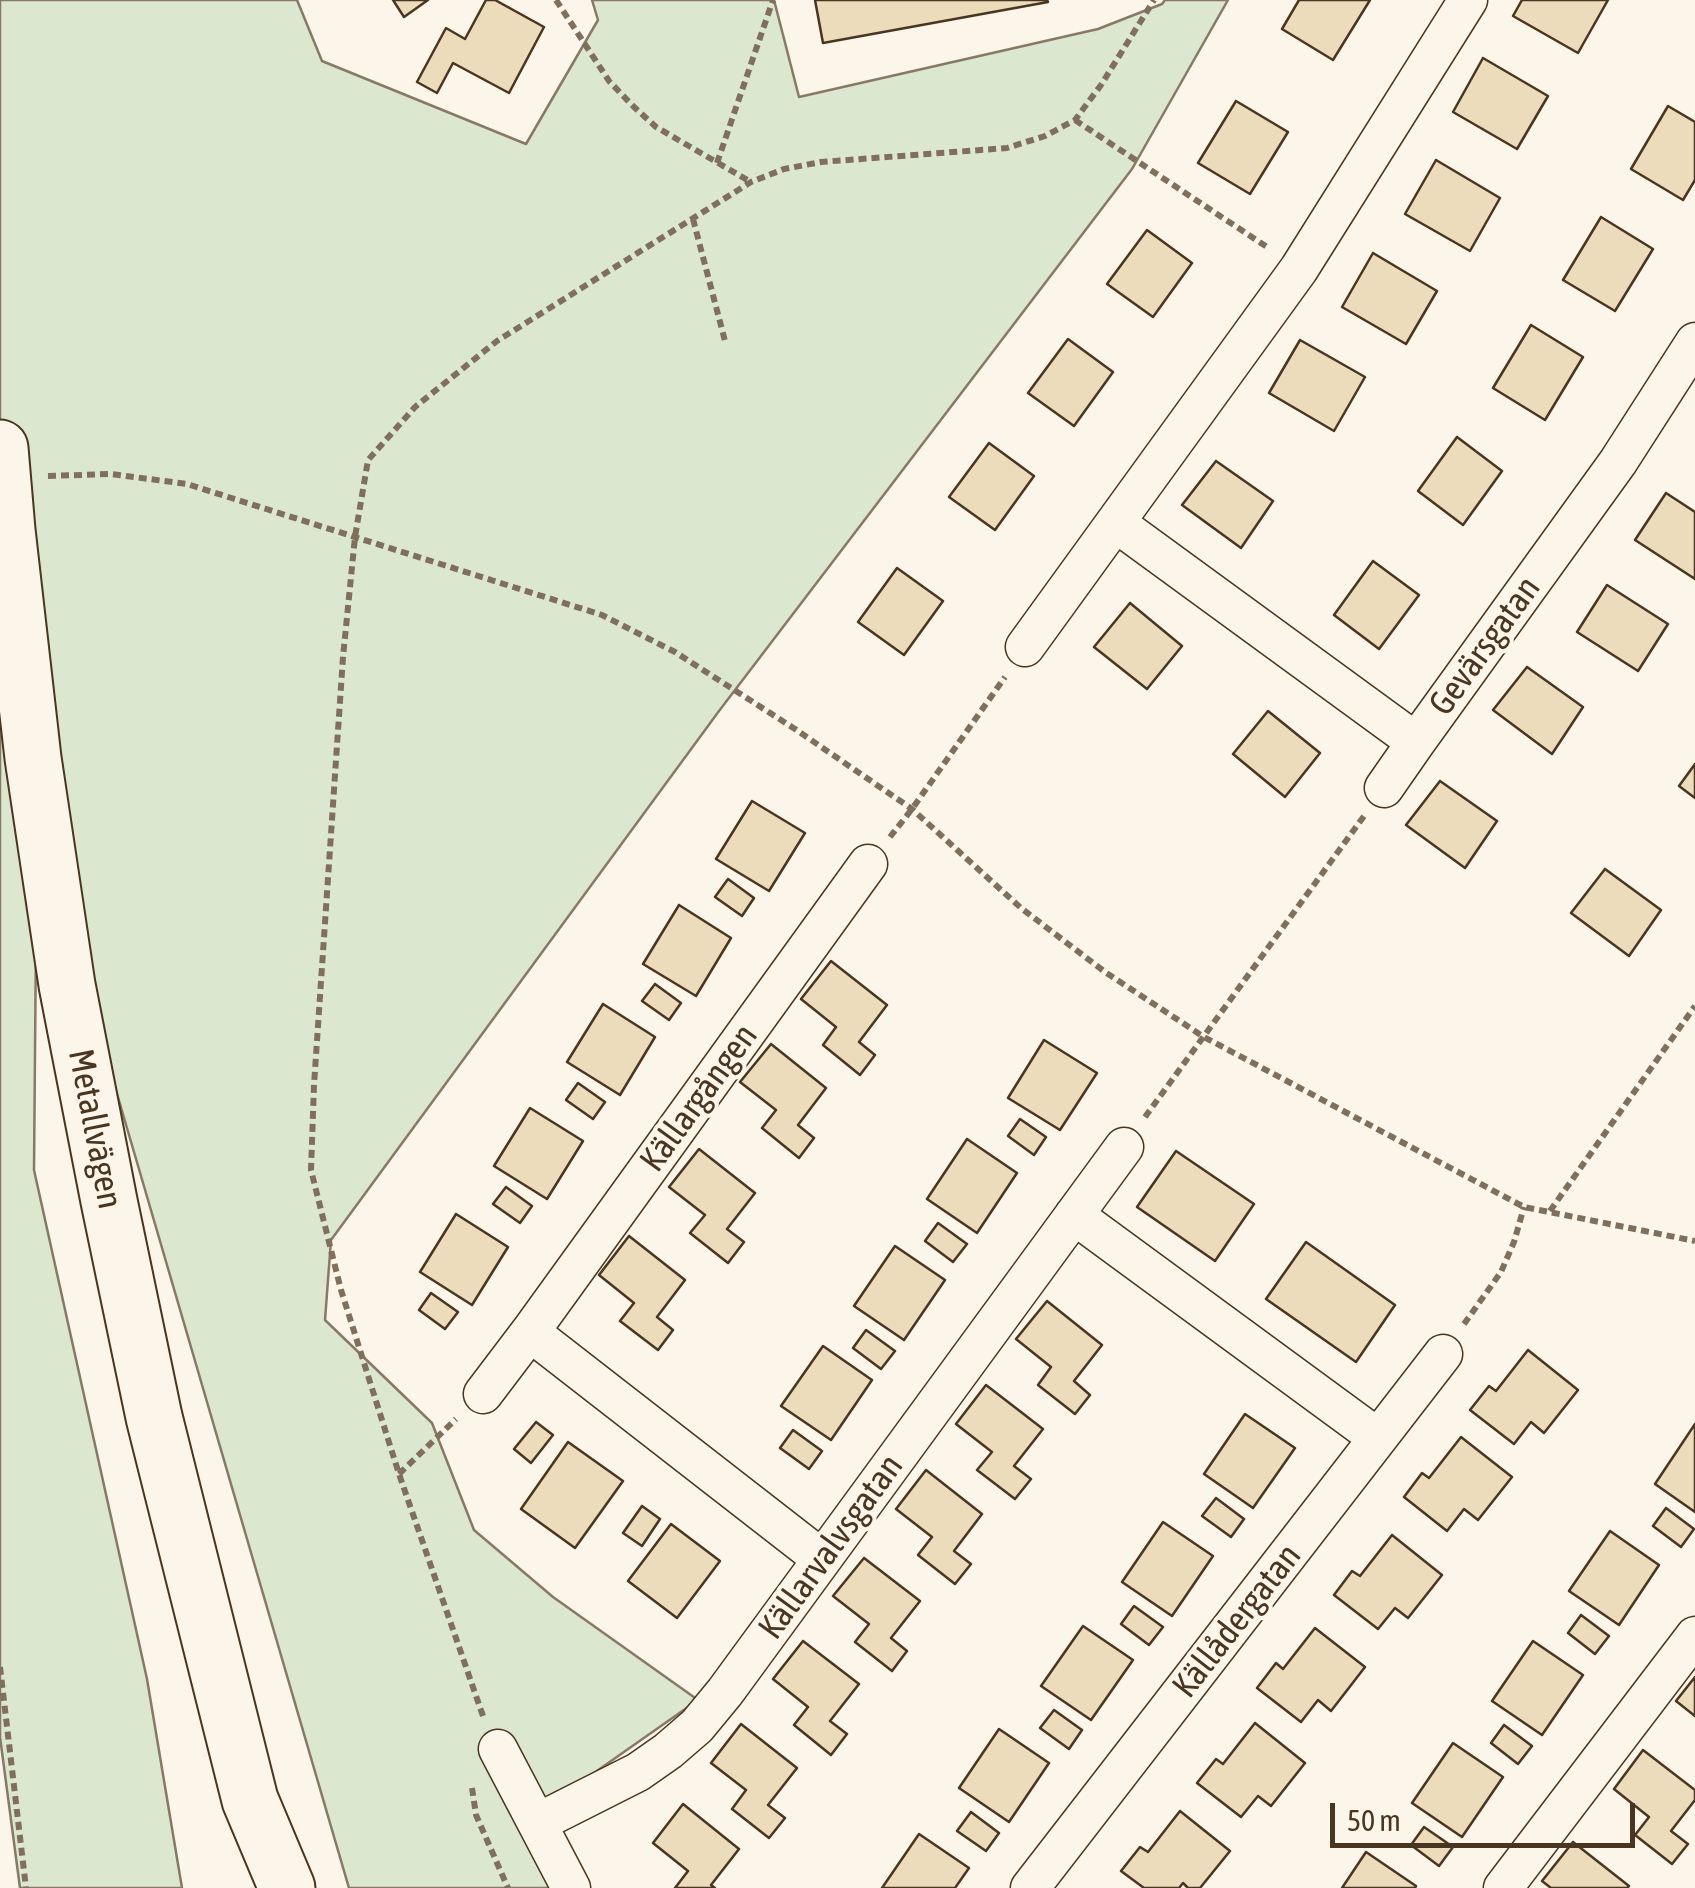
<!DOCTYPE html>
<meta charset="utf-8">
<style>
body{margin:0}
#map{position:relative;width:1695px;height:1888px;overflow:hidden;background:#fbf6e9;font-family:"Asap Condensed",sans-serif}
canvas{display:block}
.scale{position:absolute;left:1330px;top:1803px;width:305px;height:45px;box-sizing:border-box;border:5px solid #4a3520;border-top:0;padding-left:12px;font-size:30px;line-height:35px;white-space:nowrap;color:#4a3520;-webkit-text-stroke:8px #fbf6e9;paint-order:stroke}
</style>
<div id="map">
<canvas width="1695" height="1888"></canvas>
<div class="scale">50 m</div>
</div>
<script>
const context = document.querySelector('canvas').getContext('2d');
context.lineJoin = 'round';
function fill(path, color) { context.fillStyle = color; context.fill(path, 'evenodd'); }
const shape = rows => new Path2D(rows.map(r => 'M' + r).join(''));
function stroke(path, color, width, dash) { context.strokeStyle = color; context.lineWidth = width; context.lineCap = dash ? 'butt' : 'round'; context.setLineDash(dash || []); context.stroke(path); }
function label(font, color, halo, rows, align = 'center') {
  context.font = font + ' "Asap Condensed",sans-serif'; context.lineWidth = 8; context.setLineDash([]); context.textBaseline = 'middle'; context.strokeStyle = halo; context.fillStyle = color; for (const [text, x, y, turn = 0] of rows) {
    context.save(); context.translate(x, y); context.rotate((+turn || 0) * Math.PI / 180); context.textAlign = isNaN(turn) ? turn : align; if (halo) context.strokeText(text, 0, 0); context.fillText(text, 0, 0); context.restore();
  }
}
const green = shape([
 [0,0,297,0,322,61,526,144,598,20,592,0,774,0,799,97,1098,29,1162,4,1165,0,1228,0,1132,169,719,711,331,1240,325,1320,432,1423,474,1530,553,1597,698,1700,537,1813,560,1888,349,1888,37,820,34,1170,147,1679,182,1888,20,1888,0,1737,0,0]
]);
const building = shape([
 [393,0,428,0,404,17,393,0],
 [486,0,495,0,544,27,509,93,453,63,437,93,417,82,446,28,465,39,486,0],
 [815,0,1047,0,1048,2,823,43,815,0],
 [1299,0,1370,0,1333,60,1282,29,1299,0],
 [1522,0,1608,0,1578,53,1513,16,1522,0],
 [1483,58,1548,96,1517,149,1453,112,1483,58],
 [1236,101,1288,132,1250,194,1198,163,1236,101],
 [1668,106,1695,122,1695,180,1683,200,1631,169,1668,106],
 [1436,160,1500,198,1470,251,1405,214,1436,160],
 [1601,217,1653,249,1615,311,1563,280,1601,217],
 [1147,230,1192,263,1153,317,1107,284,1147,230],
 [1373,253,1437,291,1406,344,1342,307,1373,253],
 [1531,325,1583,357,1545,420,1493,388,1531,325],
 [1068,339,1113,372,1074,426,1028,393,1068,339],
 [1300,340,1365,377,1334,431,1269,393,1300,340],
 [1457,437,1502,471,1463,525,1418,491,1457,437],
 [989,443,1034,476,995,530,949,497,989,443],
 [1216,461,1273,501,1241,548,1182,505,1216,461],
 [1666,493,1695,512,1695,579,1635,540,1666,493],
 [1373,561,1419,595,1379,649,1334,615,1373,561],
 [897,568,943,601,904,655,858,622,897,568],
 [1607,585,1668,624,1638,671,1577,632,1607,585],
 [1130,603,1182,646,1147,689,1094,647,1130,603],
 [1527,667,1583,707,1552,754,1493,710,1527,667],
 [1268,711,1320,753,1285,797,1233,754,1268,711],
 [1695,764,1695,798,1679,786,1695,764],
 [1440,781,1497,821,1465,868,1406,825,1440,781],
 [752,801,805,833,769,891,716,859,752,801],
 [1605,869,1661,910,1629,956,1571,913,1605,869],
 [728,879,754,898,742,916,715,897,728,879],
 [679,905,731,938,696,996,643,964,679,905],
 [831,961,887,1005,859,1042,875,1055,860,1075,823,1045,836,1027,801,999,831,961],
 [655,984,681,1003,669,1020,642,1001,655,984],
 [603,1004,655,1037,620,1095,567,1062,603,1004],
 [1044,1040,1097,1073,1060,1130,1008,1098,1044,1040],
 [771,1044,826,1088,798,1125,814,1138,799,1158,762,1128,776,1110,740,1082,771,1044],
 [578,1083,605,1102,593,1119,566,1100,578,1083],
 [530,1108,583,1141,547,1199,494,1166,530,1108],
 [1020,1119,1046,1137,1034,1155,1008,1136,1020,1119],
 [967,1139,1017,1173,977,1233,927,1199,967,1139],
 [699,1149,755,1193,727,1229,744,1242,728,1263,690,1233,705,1215,669,1187,699,1149],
 [1176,1151,1254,1204,1215,1261,1137,1207,1176,1151],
 [506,1187,532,1206,520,1223,493,1204,506,1187],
 [456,1214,508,1247,472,1305,420,1272,456,1214],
 [938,1223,967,1244,953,1262,925,1241,938,1223],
 [629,1236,685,1280,657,1317,673,1330,658,1350,620,1321,634,1303,599,1275,629,1236],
 [1306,1242,1395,1305,1356,1362,1266,1299,1306,1242],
 [895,1246,945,1280,904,1340,854,1306,895,1246],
 [431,1293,458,1312,445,1329,419,1310,431,1293],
 [1047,1301,1102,1345,1074,1381,1090,1395,1075,1414,1038,1385,1051,1367,1016,1339,1047,1301],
 [866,1330,895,1351,881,1369,853,1348,866,1330],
 [823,1346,872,1380,831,1440,781,1406,823,1346],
 [1528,1350,1578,1390,1544,1433,1531,1422,1514,1444,1470,1410,1489,1386,1496,1391,1528,1350],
 [986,1385,1043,1429,1014,1466,1031,1479,1015,1499,977,1470,992,1452,956,1424,986,1385],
 [1245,1414,1295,1448,1253,1508,1204,1474,1245,1414],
 [536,1422,553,1435,531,1463,514,1449,536,1422],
 [1695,1424,1695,1512,1655,1484,1695,1424],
 [793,1430,822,1451,809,1469,780,1448,793,1430],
 [1461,1437,1512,1477,1478,1520,1464,1509,1447,1531,1404,1497,1422,1473,1429,1478,1461,1437],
 [568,1442,623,1481,575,1548,521,1509,568,1442],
 [926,1470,982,1514,954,1551,971,1564,955,1584,918,1555,932,1537,896,1509,926,1470],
 [1216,1498,1244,1519,1231,1537,1202,1516,1216,1498],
 [642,1506,660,1519,642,1546,623,1533,642,1506],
 [1666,1508,1694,1529,1681,1547,1653,1526,1666,1508],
 [1163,1522,1213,1556,1172,1616,1122,1582,1163,1522],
 [671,1524,720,1561,677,1618,628,1581,671,1524],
 [1610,1531,1659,1565,1619,1625,1569,1591,1610,1531],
 [1392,1535,1442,1575,1408,1618,1395,1608,1378,1629,1334,1595,1352,1571,1360,1576,1392,1535],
 [864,1558,920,1601,891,1638,907,1651,892,1671,855,1642,869,1624,833,1596,864,1558],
 [1134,1606,1163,1627,1149,1645,1121,1624,1134,1606],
 [1581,1615,1609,1636,1595,1654,1568,1633,1581,1615],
 [1083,1626,1133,1660,1091,1720,1041,1686,1083,1626],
 [1315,1628,1365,1667,1331,1711,1318,1700,1301,1722,1257,1688,1276,1663,1283,1669,1315,1628],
 [803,1641,859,1684,830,1721,847,1734,831,1755,794,1725,808,1707,773,1679,803,1641],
 [1533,1641,1583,1675,1542,1735,1492,1701,1533,1641],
 [1695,1677,1695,1716,1676,1701,1695,1677],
 [1054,1710,1082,1730,1069,1749,1040,1728,1054,1710],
 [1255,1723,1305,1763,1271,1806,1258,1796,1241,1817,1197,1783,1216,1759,1223,1764,1255,1723],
 [741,1724,797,1768,768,1805,785,1818,769,1838,732,1809,746,1790,711,1763,741,1724],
 [1504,1725,1532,1746,1518,1764,1491,1743,1504,1725],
 [999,1729,1049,1763,1009,1822,959,1788,999,1729],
 [1453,1743,1503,1777,1462,1837,1412,1803,1453,1743],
 [1643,1750,1695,1790,1695,1800,1671,1831,1688,1844,1672,1864,1635,1835,1649,1817,1614,1789,1643,1750],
 [683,1804,739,1849,711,1885,715,1888,675,1888,688,1871,653,1843,683,1804],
 [1180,1811,1230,1851,1200,1888,1188,1888,1183,1883,1179,1888,1144,1888,1121,1871,1140,1847,1148,1852,1180,1811],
 [971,1812,999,1833,986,1851,957,1831,971,1812],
 [1424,1827,1453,1847,1439,1866,1411,1845,1424,1827],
 [919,1834,969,1868,955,1888,882,1888,919,1834],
 [1573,1842,1629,1886,1627,1888,1551,1888,1542,1881,1573,1842],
 [1366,1852,1416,1886,1415,1888,1342,1888,1366,1852]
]);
const path = shape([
 [556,0,609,81,633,106,656,127,751,182],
 [1075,120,1270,249],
 [717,163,773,0],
 [693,219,725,341],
 [48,476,111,474,187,484,602,615,675,652,795,729,912,809,1021,908,1105,972,1204,1037,1524,1207,1695,1241],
 [890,837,912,809,1005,677],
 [1145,1117,1364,816],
 [1550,1211,1695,1006],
 [1464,1324,1501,1272,1514,1242,1524,1207],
 [399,1474,456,1419],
 [0,1667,26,1888],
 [483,1716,399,1474,341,1290,311,1170,314,1085,343,657,355,537,368,460,415,407,497,341,751,182,784,169,821,162,1007,148,1045,136,1075,120,1101,85,1154,0],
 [472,1788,476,1815,508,1888]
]);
const street = shape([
 [1116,523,1416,742,1618,462,1695,342],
 [1025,647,1299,269,1468,0],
 [1384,788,1416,742],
 [1074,1215,1378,1438],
 [530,1332,822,1559],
 [483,1394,530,1332,868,864],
 [498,1749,571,1888],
 [537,1823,638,1772,668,1751,697,1726,725,1692,1124,1147],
 [1030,1888,1443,1354],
 [1503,1888,1695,1636]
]);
const primary = shape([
 [0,448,7,530,33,758,67,985,109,1201,154,1417,250,1800,287,1888]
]);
const streetNames = [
 ["Gevärsgatan",1485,646,-54],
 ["Källargången",699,1098,-54],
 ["Metallvägen",95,1129,79],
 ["Källarvalvsgatan",831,1547,-54],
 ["Källådergatan",1237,1621,-52]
];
fill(green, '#dce7d0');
stroke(green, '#887966', 2.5);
fill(building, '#ecdcbc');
stroke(building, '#4a3520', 2.5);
stroke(street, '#4a3520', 41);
stroke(primary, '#4a3520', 59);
stroke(path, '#7f6f5c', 6, [8, 5]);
stroke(street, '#fbf6e9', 38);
stroke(primary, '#fbf6e9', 55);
label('35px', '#4a3520', '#fbf6e9', streetNames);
</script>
